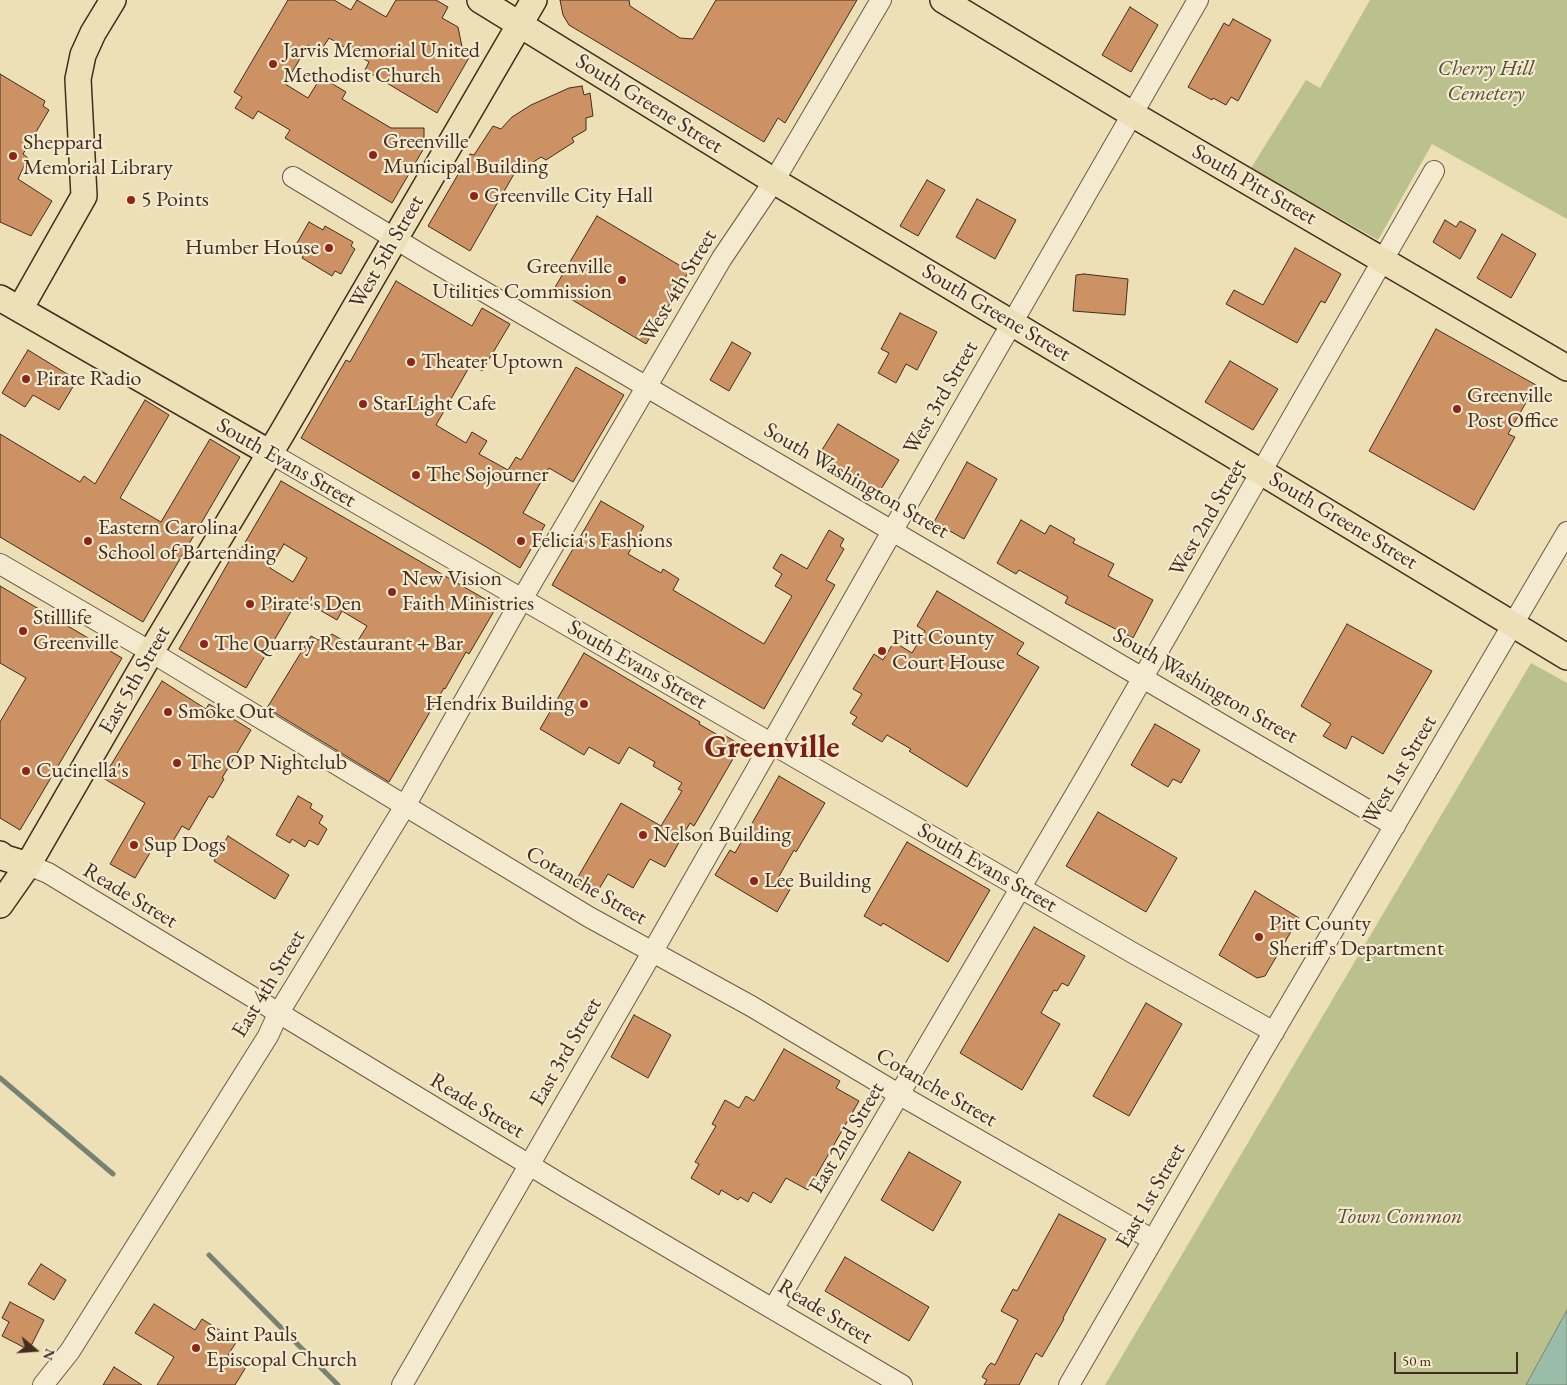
<!DOCTYPE html>
<style>
body{margin:0}
#map{position:relative;width:1567px;height:1385px;overflow:hidden;background:#eddfb6;font-family:"EB Garamond",serif}
canvas{display:block}
.north{position:absolute;left:10px;top:1325px;width:50px;height:50px;-webkit-text-stroke:4px #f3ead0;paint-order:stroke;rotate:108deg;font-size:14px;font-weight:700;line-height:20px;text-align:center;color:#422d1f}
.north::after{content:'';display:block;margin:auto;width:18px;height:22px;background:#422d1f;clip-path:polygon(50% 0,100% 100%,50% 72%,0 100%)}
.scale{position:absolute;left:1394px;top:1352px;width:124px;height:22px;box-sizing:border-box;border:2px solid #422d1f;border-top:0;padding-left:6px;font-size:15px;line-height:18px;white-space:nowrap;color:#422d1f;-webkit-text-stroke:4px #f3ead0;paint-order:stroke}
</style>
<div id="map">
<canvas width="1567" height="1385"></canvas>
<div class="north">N</div>
<div class="scale">50 m</div>
</div>
<script>
const context = document.querySelector('canvas').getContext('2d');
context.lineJoin = 'round';
function fill(path, color) { context.fillStyle = color; context.fill(path, 'evenodd'); }
const shape = rows => new Path2D(rows.map(r => 'M' + r).join(''));
function stroke(path, color, width, dash) { context.strokeStyle = color; context.lineWidth = width; context.lineCap = dash ? 'butt' : 'round'; context.setLineDash(dash || []); context.stroke(path); }
function label(font, color, halo, rows, align = 'center') {
  context.font = font + ' "EB Garamond",serif'; context.lineWidth = 4.5; context.setLineDash([]); context.textBaseline = 'middle'; context.strokeStyle = halo; context.fillStyle = color; for (const [text, x, y, turn = 0] of rows) {
    context.save(); context.translate(x, y); context.rotate((+turn || 0) * Math.PI / 180); context.textAlign = isNaN(turn) ? turn : align; if (halo) context.strokeText(text, 0, 0); context.fillText(text, 0, 0); context.restore();
  }
}
const green = shape([
 [1370,0,1567,0,1567,219,1432,144,1378,240,1251,168,1306,80,1320,88],
 [1531,663,1567,683,1567,1310,1526,1385,1105,1385]
]);
const water = shape([
 [1567,1310,1567,1385,1526,1385,1567,1310]
]);
const stream = shape([
 [0,1078,113,1174],
 [209,1255,338,1385]
]);
const building = shape([
 [288,0,334,0,351,10,357,0,386,17,396,0,436,0,448,7,442,18,458,27,463,52,470,56,437,113,365,70,369,62,329,38,320,52,308,45,285,84,308,98,321,77,346,92,342,99,391,128,424,128,424,148,392,203,285,138,290,130,258,111,253,119,235,108,242,97,234,92,288,0],
 [560,0,629,0,630,6,680,38,693,39,716,0,857,0,785,123,778,118,764,142,569,25,563,15,560,0],
 [1130,7,1158,25,1131,72,1102,55,1130,7],
 [1233,19,1271,40,1238,101,1231,97,1226,105,1213,98,1212,100,1188,87,1224,23,1229,26,1233,19],
 [0,74,45,101,43,106,49,110,23,154,28,158,18,179,52,201,31,236,0,222,0,74],
 [582,86,584,95,590,93,593,116,586,118,586,130,572,138,574,142,546,160,541,157,529,165,522,160,470,251,428,226,470,154,474,155,493,126,501,129,512,117,531,105,569,88,582,86],
 [927,180,945,190,918,236,900,226,927,180],
 [977,199,1016,220,995,259,956,237,977,199],
 [597,216,689,271,646,344,554,289,597,216],
 [1445,220,1456,227,1460,221,1476,230,1460,259,1433,242,1445,220],
 [309,222,323,230,325,226,353,242,351,246,355,249,341,274,335,271,332,276,302,258,307,249,297,243,309,222],
 [1502,234,1536,254,1511,298,1477,278,1502,234],
 [1295,248,1341,274,1325,303,1321,301,1297,343,1226,304,1234,290,1263,305,1295,248],
 [1084,274,1128,279,1125,315,1073,311,1076,275,1084,274],
 [396,281,472,326,482,308,510,324,482,371,471,364,436,425,466,443,472,432,487,441,479,454,508,470,516,457,521,460,576,367,624,395,573,482,549,468,523,513,545,525,520,568,488,548,301,438,346,360,350,362,396,281],
 [900,313,937,332,917,370,906,364,896,383,878,373,889,353,881,349,900,313],
 [1436,329,1536,385,1508,434,1515,437,1474,510,1369,451,1436,329],
 [732,342,751,353,729,391,710,380,732,342],
 [28,350,77,380,59,410,33,395,25,407,2,393,28,350],
 [1230,361,1278,389,1253,430,1205,402,1230,361],
 [145,400,169,415,120,498,161,522,210,439,240,457,143,622,0,537,0,434,80,482,84,476,95,484,145,400],
 [838,424,899,460,878,494,817,458,838,424],
 [967,462,997,479,964,539,934,522,967,462],
 [281,481,497,606,469,654,466,652,445,689,444,688,389,782,267,708,311,636,318,640,326,639,332,634,354,647,367,626,342,611,337,620,299,598,246,688,179,649,236,549,240,551,281,481],
 [284,544,307,558,293,582,270,568,284,544],
 [601,501,644,526,628,554,661,573,663,569,679,579,673,590,764,644,792,596,775,586,782,574,773,568,781,554,807,569,829,530,844,539,840,546,844,549,826,580,835,585,764,709,552,585,601,501],
 [1021,520,1045,534,1050,525,1075,539,1073,543,1114,564,1108,576,1153,600,1133,638,1065,603,1068,597,1019,570,1016,574,997,563,1021,520],
 [0,586,122,658,20,830,0,818,0,722,26,678,0,663,0,586],
 [937,591,1024,643,1017,654,1039,667,967,787,909,751,911,749,887,735,882,742,852,724,857,717,850,713,862,694,853,689,874,654,883,660,894,642,912,653,925,631,917,626,937,591],
 [1347,624,1432,671,1383,754,1352,736,1346,749,1323,736,1331,724,1301,706,1347,624],
 [584,653,700,722,699,724,723,738,724,735,741,745,694,826,690,823,665,867,650,859,633,888,608,874,596,894,575,882,621,803,661,826,682,791,678,789,682,783,653,766,655,762,629,747,619,764,589,747,584,755,540,729,584,653],
 [162,681,206,709,209,704,251,730,222,778,224,779,213,798,209,796,189,830,182,826,166,853,154,846,135,878,110,864,145,803,103,778,162,681],
 [1155,724,1200,750,1181,783,1173,779,1168,787,1131,765,1155,724],
 [779,776,825,803,796,852,794,850,778,878,792,886,777,912,715,875,730,850,735,853,779,776],
 [298,796,312,804,310,808,323,816,319,823,327,829,318,845,309,840,305,847,292,839,290,843,276,835,298,796],
 [1098,812,1177,858,1146,912,1066,866,1098,812],
 [228,836,289,875,275,899,214,861,228,836],
 [907,842,990,890,948,962,883,923,881,926,864,916,907,842],
 [1255,891,1299,918,1265,976,1257,978,1219,955,1255,891],
 [1034,927,1085,956,1068,986,1062,983,1057,991,1054,990,1041,1013,1060,1024,1022,1090,960,1053,1034,927],
 [1146,1003,1182,1024,1129,1116,1093,1096,1146,1003],
 [634,1015,671,1035,648,1078,611,1057,634,1015],
 [784,1049,840,1081,836,1088,859,1101,808,1190,786,1178,771,1203,753,1192,748,1202,740,1197,738,1200,721,1190,719,1195,691,1178,699,1164,695,1162,716,1126,712,1124,725,1100,739,1108,746,1096,754,1101,784,1049],
 [909,1152,961,1182,933,1231,881,1200,909,1152],
 [1059,1214,1106,1239,1063,1318,1064,1319,1042,1357,1036,1353,1019,1385,984,1385,987,1380,982,1377,988,1366,991,1363,995,1365,1018,1320,1001,1311,1013,1289,1017,1291,1059,1214],
 [845,1257,929,1307,909,1341,825,1291,845,1257],
 [41,1264,66,1280,54,1300,28,1284,41,1264],
 [10,1302,44,1320,29,1350,2,1336,9,1322,2,1318,10,1302],
 [154,1304,195,1330,202,1319,237,1341,228,1355,246,1367,235,1385,157,1385,174,1357,135,1333,154,1304],
 [114,1367,142,1385,103,1385,114,1367]
]);
const minor = shape([
 [293,177,427,258,1395,826],
 [270,453,1133,953,1274,1032],
 [0,564,151,652,589,917,751,1006,900,1095,1153,1240],
 [28,865,48,873,564,1186,902,1385],
 [773,1309,1088,773,1434,171],
 [43,1385,70,1351,268,1036,278,1014,405,806,522,599,722,258,774,181,881,0],
 [402,1385,653,951,902,514,1198,0],
 [1069,1385,1263,1050,1567,532]
]);
const major = shape([
 [480,0,774,181,1261,472,1567,657],
 [943,0,1132,114,1567,368],
 [0,298,270,453],
 [20,309,84,196,78,79,83,55,93,33,113,0],
 [0,854,5,858,28,865],
 [0,905,28,865,151,652,282,433,534,0]
]);
const markers = [
 [273,64,5,"#8f2418"],
 [373,155,5,"#8f2418"],
 [13,156,5,"#8f2418"],
 [474,196,5,"#8f2418"],
 [131,200,5,"#8f2418"],
 [329,248,5,"#8f2418"],
 [622,280,5,"#8f2418"],
 [411,362,5,"#8f2418"],
 [26,379,5,"#8f2418"],
 [363,404,5,"#8f2418"],
 [1457,409,5,"#8f2418"],
 [416,475,5,"#8f2418"],
 [88,541,5,"#8f2418"],
 [521,541,5,"#8f2418"],
 [392,592,5,"#8f2418"],
 [250,604,5,"#8f2418"],
 [23,631,5,"#8f2418"],
 [204,644,5,"#8f2418"],
 [882,651,5,"#8f2418"],
 [584,704,5,"#8f2418"],
 [168,712,5,"#8f2418"],
 [177,763,5,"#8f2418"],
 [26,771,5,"#8f2418"],
 [643,835,5,"#8f2418"],
 [134,845,5,"#8f2418"],
 [754,881,5,"#8f2418"],
 [1259,937,5,"#8f2418"],
 [196,1348,5,"#8f2418"]
];
const poiNames = [
 ["Jarvis Memorial United",283,51],
 ["Methodist Church",283,76],
 ["Greenville",383,142],
 ["Municipal Building",383,167],
 ["Sheppard",23,143],
 ["Memorial Library",23,168],
 ["Greenville City Hall",484,196],
 ["5 Points",141,200],
 ["Humber House",319,248,"right"],
 ["Greenville",612,267,"right"],
 ["Utilities Commission",612,292,"right"],
 ["Theater Uptown",421,362],
 ["Pirate Radio",36,379],
 ["Greenville",1467,396],
 ["Post Office",1467,421],
 ["StarLight Cafe",373,404],
 ["The Sojourner",426,475],
 ["Eastern Carolina",98,528],
 ["School of Bartending",98,553],
 ["Felicia's Fashions",531,541],
 ["New Vision",402,579],
 ["Faith Ministries",402,604],
 ["Pirate's Den",260,604],
 ["Stilllife",33,618],
 ["Greenville",33,643],
 ["Pitt County",892,638],
 ["Court House",892,663],
 ["The Quarry Restaurant + Bar",214,644],
 ["Hendrix Building",574,704,"right"],
 ["Smoke Out",178,712],
 ["The OP Nightclub",187,763],
 ["Cucinella's",36,771],
 ["Nelson Building",653,835],
 ["Sup Dogs",144,845],
 ["Lee Building",764,881],
 ["Pitt County",1269,924],
 ["Sheriff's Department",1269,949],
 ["Saint Pauls",206,1335],
 ["Episcopal Church",206,1360]
];
const parkNames = [
 ["Cherry Hill",1486,69],
 ["Cemetery",1486,94],
 ["Town Common",1399,1217]
];
const streetNames = [
 ["South Greene Street",649,104,32],
 ["South Pitt Street",1254,185,30],
 ["West 5th Street",387,252,-60],
 ["West 4th Street",679,286,-59],
 ["South Greene Street",996,313,31],
 ["West 3rd Street",941,398,-60],
 ["South Evans Street",286,463,30],
 ["South Washington Street",856,481,30],
 ["West 2nd Street",1208,518,-60],
 ["South Greene Street",1343,521,31],
 ["South Evans Street",637,665,30],
 ["East 5th Street",135,680,-60],
 ["South Washington Street",1205,686,30],
 ["West 1st Street",1400,770,-59],
 ["South Evans Street",987,868,30],
 ["Cotanche Street",586,886,30],
 ["Reade Street",130,896,31],
 ["East 4th Street",269,984,-59],
 ["East 3rd Street",566,1052,-60],
 ["Cotanche Street",936,1088,30],
 ["Reade Street",477,1106,31],
 ["East 2nd Street",847,1138,-59],
 ["East 1st Street",1151,1196,-60],
 ["Reade Street",825,1312,31]
];
const townNames = [
 ["Greenville",772,748]
];
fill(green, '#bac18c');
fill(water, '#9abdaa');
stroke(water, '#778372', 1);
stroke(stream, '#778372', 5);
fill(building, '#cc9264');
stroke(building, '#422d1f', 1);
stroke(minor, '#6d5a45', 22);
stroke(major, '#422d1f', 28);
stroke(minor, '#f3ead0', 20);
stroke(major, '#eddfb6', 25);
for (const [x, y, r, color] of markers) { const dot = new Path2D(); dot.arc(x, y, r, 0, 2 * Math.PI); context.fillStyle = color; context.fill(dot); stroke(dot, '#f3ead0', 2); }
label('22px', '#422d1f', '#f3ead0', poiNames, 'left');
label('italic 22px', '#5a4b35', '#f3ead0', parkNames);
label('22px', '#422d1f', '#f3ead0', streetNames);
label('bold 32px', '#7a1f14', '#f3ead0', townNames);
</script>
